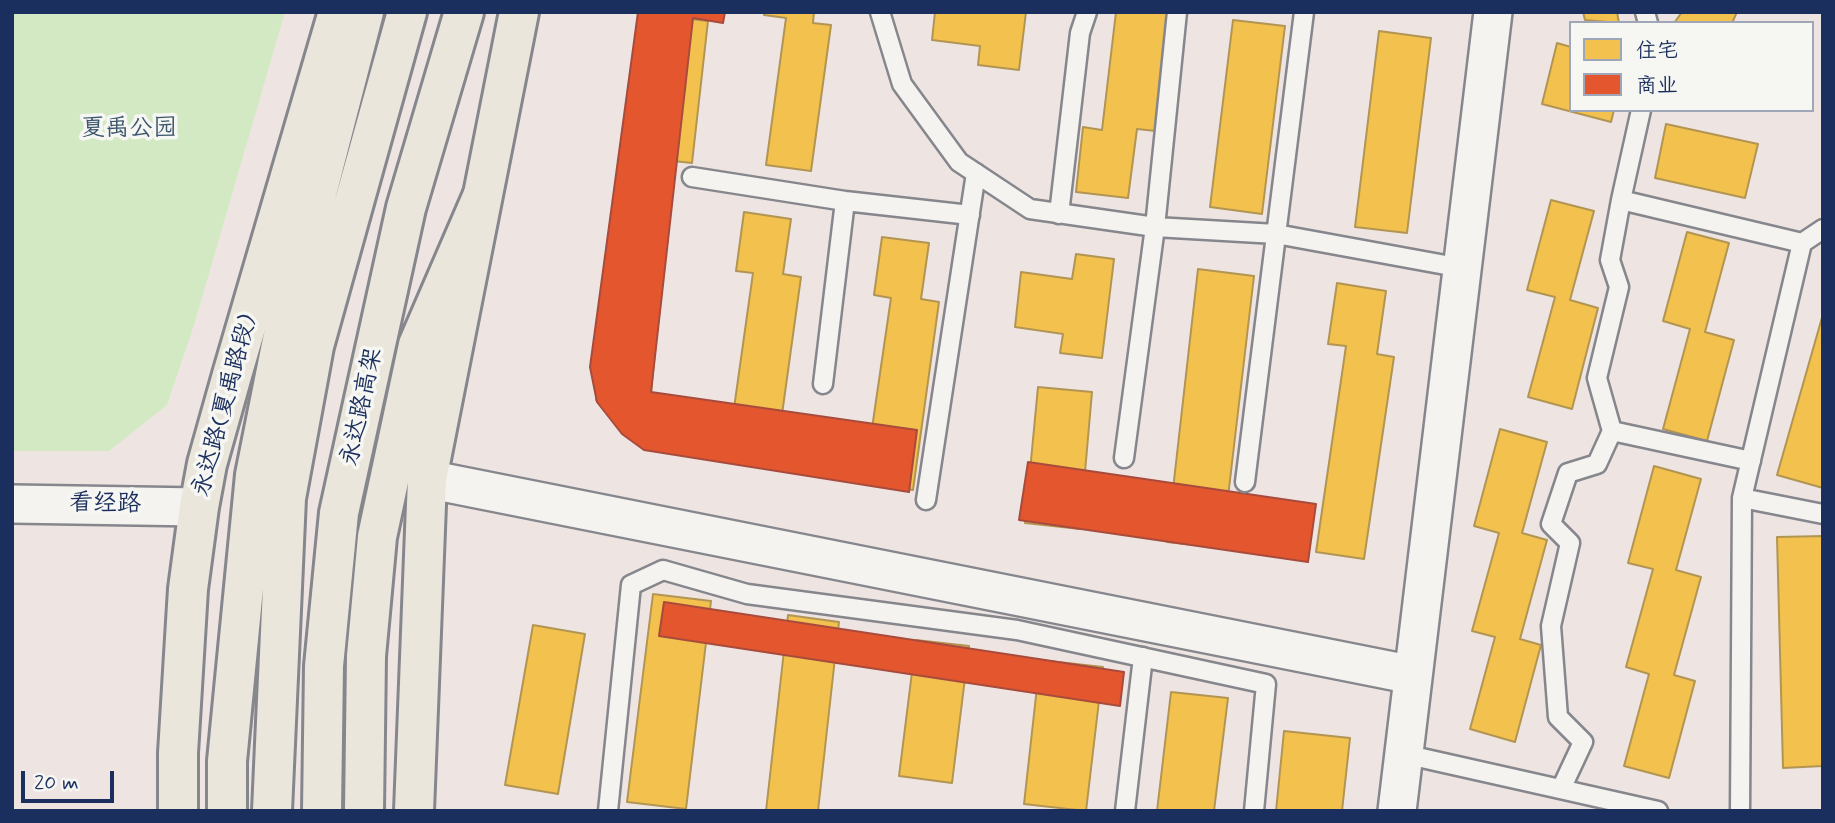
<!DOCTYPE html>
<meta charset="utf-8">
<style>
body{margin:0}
#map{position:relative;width:1835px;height:823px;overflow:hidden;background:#eee5e2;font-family:Mynerve,"LXGW WenKai TC",sans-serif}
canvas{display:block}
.frame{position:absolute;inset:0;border:14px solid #1b2f5e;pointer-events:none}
.legend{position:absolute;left:1569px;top:21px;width:245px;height:91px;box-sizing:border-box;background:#f6f6f2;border:2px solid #9ea6b7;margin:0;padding:9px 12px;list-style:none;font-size:21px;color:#1b2f5e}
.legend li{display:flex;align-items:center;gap:14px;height:35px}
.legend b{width:35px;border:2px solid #9ea6b7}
.scale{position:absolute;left:21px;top:771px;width:93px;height:32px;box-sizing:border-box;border:4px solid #1b2f5e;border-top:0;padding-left:9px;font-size:21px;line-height:24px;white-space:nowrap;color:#1b2f5e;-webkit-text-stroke:5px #f6f6f2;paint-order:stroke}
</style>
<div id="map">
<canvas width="1835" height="823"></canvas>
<div class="frame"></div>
<ul class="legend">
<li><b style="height:19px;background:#f2c14e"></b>住宅</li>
<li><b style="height:19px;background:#e4572e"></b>商业</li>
</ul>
<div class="scale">20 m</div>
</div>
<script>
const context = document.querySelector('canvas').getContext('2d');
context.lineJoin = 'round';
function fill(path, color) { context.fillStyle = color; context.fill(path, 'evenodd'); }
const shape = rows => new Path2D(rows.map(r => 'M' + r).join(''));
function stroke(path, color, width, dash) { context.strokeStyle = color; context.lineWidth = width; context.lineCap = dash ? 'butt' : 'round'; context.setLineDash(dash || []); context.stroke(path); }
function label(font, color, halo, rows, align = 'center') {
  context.font = font + ' Mynerve,"LXGW WenKai TC",sans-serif'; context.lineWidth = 7; context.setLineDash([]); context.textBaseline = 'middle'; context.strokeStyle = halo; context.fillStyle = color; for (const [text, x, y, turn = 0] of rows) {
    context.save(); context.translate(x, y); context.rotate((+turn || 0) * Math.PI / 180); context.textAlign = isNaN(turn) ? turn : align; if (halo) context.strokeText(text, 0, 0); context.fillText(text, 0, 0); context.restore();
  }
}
const green = shape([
 [12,12,285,12,194,325,167,405,109,451,12,451]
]);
const homes = shape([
 [764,12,814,12,813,23,831,25,811,171,766,165,786,18,764,15,764,12],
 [935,12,1026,12,1019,70,978,65,980,46,932,40,935,12],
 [1116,12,1170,13,1156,131,1137,129,1128,198,1076,192,1083,127,1102,130,1116,12],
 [1583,12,1617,12,1619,23,1585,20,1583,12],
 [1682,12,1737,12,1732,23,1674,23,1682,12],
 [641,13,708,21,692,163,625,156,641,13],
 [1233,20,1285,26,1262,214,1210,207,1233,20],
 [1379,31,1431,38,1407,233,1355,227,1379,31],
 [1557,43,1571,47,1571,110,1614,110,1611,122,1542,104,1557,43],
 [1666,124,1758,144,1745,198,1655,178,1666,124],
 [617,179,671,184,650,404,596,400,617,179],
 [1551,200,1594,211,1570,300,1598,308,1572,409,1528,397,1555,297,1527,290,1551,200],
 [744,212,791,219,783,274,801,277,775,465,727,458,753,273,736,271,744,212],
 [1687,232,1729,243,1705,332,1734,340,1707,441,1663,429,1690,329,1663,321,1687,232],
 [882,237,929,243,921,299,939,302,913,490,864,483,891,298,874,295,882,237],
 [1076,254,1114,259,1102,358,1060,353,1063,334,1015,327,1021,272,1072,279,1076,254],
 [1198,269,1254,276,1222,548,1167,542,1198,269],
 [1337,283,1386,291,1377,354,1394,357,1364,559,1316,552,1346,346,1328,344,1337,283],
 [1823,314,1823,488,1777,475,1823,314],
 [1038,387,1092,392,1080,529,1025,523,1038,387],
 [1500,429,1547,442,1522,533,1547,540,1520,639,1541,645,1515,742,1470,729,1495,637,1472,631,1499,533,1474,526,1500,429],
 [1654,466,1701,479,1676,570,1701,577,1674,675,1695,681,1669,778,1624,766,1649,674,1626,667,1653,569,1628,563,1654,466],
 [1823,536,1823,766,1783,768,1777,537,1823,536],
 [653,594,711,601,686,809,627,802,653,594],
 [788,615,839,622,818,811,766,811,788,615],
 [533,625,585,634,558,794,505,785,533,625],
 [916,640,969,646,952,783,899,776,916,640],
 [1040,660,1103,667,1086,811,1024,804,1040,660],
 [1171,692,1228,698,1214,811,1157,811,1171,692],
 [1284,731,1350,738,1342,811,1276,811,1284,731]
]);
const shops = shape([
 [638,12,725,12,723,23,693,18,651,392,917,430,909,492,644,450,622,434,597,402,590,367,638,12],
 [1028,462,1316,504,1308,562,1019,520,1028,462],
 [664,602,1124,672,1120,706,659,636,664,602]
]);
const lane = shape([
 [880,12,902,84,959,162,1030,209,1155,227,1276,234,1462,268],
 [1645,12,1648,23],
 [1641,110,1621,200,1802,243],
 [692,177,845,201,970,215],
 [1621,200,1610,260,1619,287,1597,378,1612,431,1751,461],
 [1059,214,1080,33,1087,12],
 [823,384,845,201],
 [1124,458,1155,227,1177,12],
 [1245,482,1304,12],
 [1742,498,1823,514],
 [926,500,976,173],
 [1404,754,1658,811],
 [1561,789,1583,742,1558,717,1551,626,1570,543,1551,524,1568,473,1597,464,1612,431],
 [608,811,631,585,663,570,747,594,1017,630,1266,684,1254,811],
 [1125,811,1143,657],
 [1740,811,1742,498,1802,243,1823,229]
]);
const street = shape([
 [427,479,1413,675],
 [12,504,199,507],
 [1397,811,1493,12]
]);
const primary = shape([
 [178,811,178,753,188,589,199,507,207,464,232,375,338,12],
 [414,811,427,479,519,12]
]);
const highway = shape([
 [227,811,227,761,255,475,292,290,364,12],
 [272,811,286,498,314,346,407,12],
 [322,811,324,666,339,513,406,208,464,12],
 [364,811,366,656,377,537,418,345,482,197]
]);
const parkNames = [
 ["夏禹公园",129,130]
];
const streetNames = [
 ["永达路(夏禹路段)",226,406,-75],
 ["永达路高架",363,407,-78],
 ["看经路",105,505,1]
];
fill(green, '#d3e9c3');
fill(homes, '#f2c14e');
stroke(homes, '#b29553', 2);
fill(shops, '#e4572e');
stroke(shops, '#a84b3c', 2);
stroke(lane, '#86868d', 23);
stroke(street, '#86868d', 42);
stroke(primary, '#86868d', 44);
stroke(highway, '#86868d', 44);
stroke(lane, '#f4f3f0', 18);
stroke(street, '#f4f3f0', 37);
stroke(primary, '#ebe6dc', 38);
stroke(highway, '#ebe6dc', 38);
label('24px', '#3b556d', '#f6f6f2', parkNames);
label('24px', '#1b2f5e', '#f6f6f2', streetNames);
</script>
